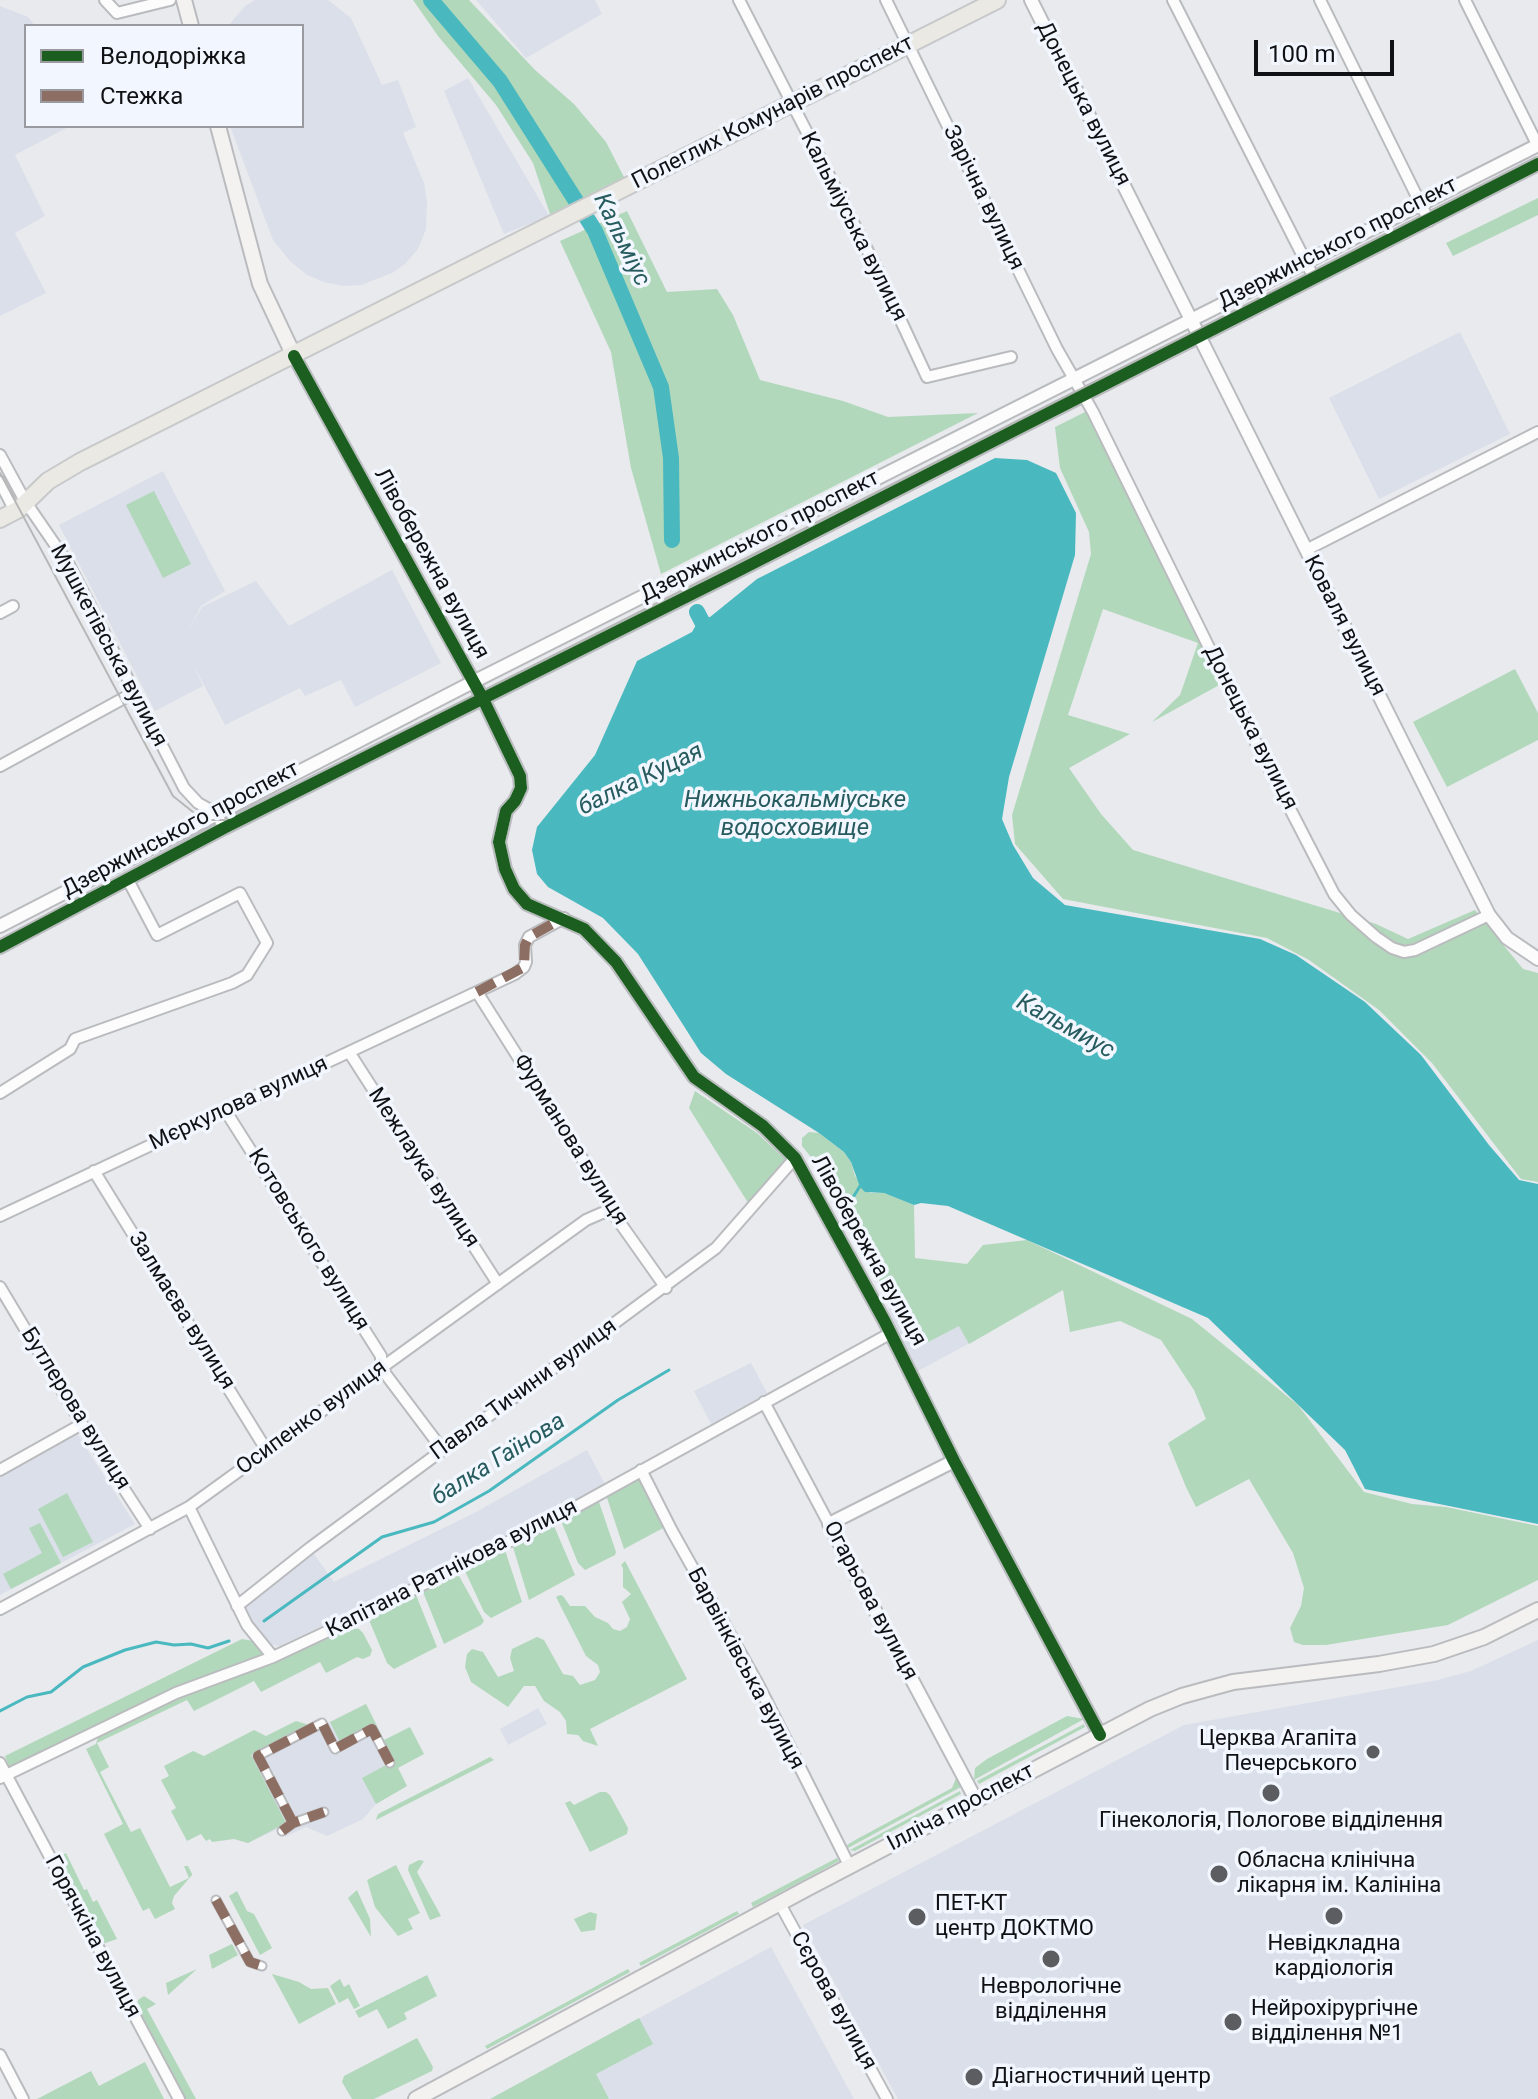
<!DOCTYPE html>
<meta charset="utf-8">
<style>
body{margin:0}
#map{position:relative;width:1538px;height:2099px;overflow:hidden;background:#e8eaee;font-family:Roboto,sans-serif}
canvas{display:block}
.legend{position:absolute;left:24px;top:24px;width:280px;height:104px;box-sizing:border-box;background:#f2f6fe;border:2px solid #989aa0;margin:0;padding:10px 14px;list-style:none;font-size:24px;color:#101114}
.legend li{display:flex;align-items:center;gap:16px;height:40px}
.legend b{width:40px;border:2px solid #989aa0}
.scale{position:absolute;left:1254px;top:40px;width:140px;height:36px;box-sizing:border-box;border:4px solid #101114;border-top:0;padding-left:10px;font-size:24px;line-height:28px;white-space:nowrap;color:#101114;-webkit-text-stroke:6px #f2f6fe;paint-order:stroke}
</style>
<div id="map">
<canvas width="1538" height="2099"></canvas>
<ul class="legend">
<li><b style="height:10px;background:#1b5e20"></b>Велодоріжка</li>
<li><b style="height:10px;background:#8d6e63"></b>Стежка</li>
</ul>
<div class="scale">100 m</div>
</div>
<script>
const context = document.querySelector('canvas').getContext('2d');
context.lineJoin = 'round';
function fill(path, color) { context.fillStyle = color; context.fill(path, 'evenodd'); }
const shape = rows => new Path2D(rows.map(r => 'M' + r).join(''));
function stroke(path, color, width, dash) { context.strokeStyle = color; context.lineWidth = width; context.lineCap = dash ? 'butt' : 'round'; context.setLineDash(dash || []); context.stroke(path); }
function label(font, color, halo, rows, align = 'center') {
  context.font = font + ' Roboto,sans-serif'; context.lineWidth = 7; context.setLineDash([]); context.textBaseline = 'middle'; context.strokeStyle = halo; context.fillStyle = color; for (const [text, x, y, turn = 0] of rows) {
    context.save(); context.translate(x, y); context.rotate((+turn || 0) * Math.PI / 180); context.textAlign = isNaN(turn) ? turn : align; if (halo) context.strokeText(text, 0, 0); context.fillText(text, 0, 0); context.restore();
  }
}
const built = shape([
 [255,0,328,0,351,18,382,85,398,80,416,127,403,133,424,183,427,202,426,229,418,249,405,264,392,273,361,285,343,286,324,282,307,275,290,261,273,240,230,126,302,126,302,26,228,26,245,6],
 [476,0,595,0,602,14,526,58],
 [0,6,28,17,35,26,26,26,26,126,70,126,15,155,45,216,15,233,46,293,0,316],
 [468,78,549,216,504,234,444,91],
 [1460,332,1510,434,1379,499,1329,398],
 [163,471,225,591,201,606,188,631,202,607,256,581,289,626,392,570,441,663,355,707,341,680,305,696,300,688,225,725,193,664,203,686,155,711,59,525],
 [956,1274,992,1331,918,1371,888,1309],
 [751,1363,767,1393,711,1424,694,1391],
 [76,1432,135,1524,0,1595,0,1475],
 [587,1450,605,1484,413,1583,279,1646,269,1644,249,1626,243,1605,311,1550,334,1582,476,1512],
 [1538,1640,1538,2099,898,2099,803,1925,1184,1725,1438,1680,1471,1671],
 [366,1704,407,1786,376,1804,363,1819,327,1836,306,1827,285,1837,280,1828,248,1843,234,1839,201,1781,309,1725,330,1722],
 [538,1708,547,1724,508,1745,500,1729],
 [771,1947,854,2099,490,2099]
]);
const green = shape([
 [413,0,469,0,535,70,574,104,606,142,625,179,550,214,533,163,496,105,438,36],
 [1538,198,1538,215,1453,256,1446,243],
 [627,211,667,292,717,289,733,315,760,380,843,401,888,417,978,413,661,574,631,468,611,352,560,241],
 [1087,411,1223,683,1152,722,1180,695,1198,643,1103,609,1068,715,1130,734,1069,768,1101,814,1133,850,1376,924,1408,939,1475,910,1523,969,1538,973,1538,1182,1521,1179,1432,1063,1379,1010,1309,960,1267,938,1063,899,1015,844,1012,815,1091,554,1089,532,1060,468,1055,427],
 [154,491,191,564,163,578,126,505],
 [1515,669,1538,713,1538,740,1447,787,1413,722],
 [695,1091,757,1133,788,1162,750,1206,689,1108],
 [809,1132,819,1133,844,1152,851,1162,855,1176,870,1193,884,1193,914,1205,915,1258,967,1264,983,1245,1027,1240,1192,1319,1298,1405,1364,1492,1412,1504,1446,1507,1538,1526,1538,1580,1448,1625,1326,1645,1303,1645,1294,1642,1290,1628,1301,1606,1304,1588,1293,1553,1249,1479,1196,1507,1186,1487,1168,1443,1206,1419,1194,1390,1161,1340,1120,1321,1070,1332,1063,1290,969,1344,959,1326,913,1350,846,1213,823,1172,802,1146,802,1138],
 [640,1478,665,1527,624,1549,606,1495],
 [67,1493,93,1542,63,1557,38,1509],
 [599,1502,616,1552,615,1555,585,1570,578,1563,562,1523,564,1519],
 [40,1523,61,1563,11,1589,3,1574,42,1553,29,1528],
 [554,1526,575,1575,529,1600,513,1547],
 [505,1550,522,1602,491,1618,484,1612,465,1571],
 [625,1561,687,1679,590,1729,598,1746,583,1741,578,1735,567,1734,566,1721,560,1712,544,1701,535,1686,524,1686,508,1707,471,1682,465,1667,467,1654,472,1649,483,1652,498,1677,514,1671,510,1658,512,1649,537,1637,544,1640,563,1674,573,1676,580,1685,595,1680,600,1672,598,1665,586,1656,556,1597,560,1595,563,1596,570,1606,585,1606,595,1617,608,1623,613,1629,620,1631,627,1627,630,1619,622,1602,631,1594,623,1587,623,1568,621,1565],
 [458,1574,484,1621,481,1625,444,1644,423,1592],
 [416,1595,437,1647,394,1669,387,1663,369,1620],
 [351,1628,359,1629,363,1633,372,1650,370,1656,363,1659,357,1657,326,1673,320,1662,261,1692,254,1681,194,1711,187,1700,97,1743,109,1767,100,1772,131,1832,140,1828,170,1887,189,1878,184,1866,188,1866,192,1874,192,1875,174,1896,172,1903,175,1909,155,1919,149,1908,143,1911,104,1834,123,1824,86,1749,96,1744,98,1737,172,1701,271,1664],
 [242,1639,253,1641,261,1648,263,1656,177,1687,12,1767,9,1766,5,1756],
 [366,1704,384,1740,410,1727,424,1754,398,1768,407,1786,376,1804,362,1778,388,1764,370,1728,340,1742,330,1722],
 [1067,1716,1084,1719,974,1780,975,1768,987,1759],
 [296,1721,309,1725,251,1755,286,1823,248,1843,234,1839,212,1842,210,1839,206,1841,201,1834,187,1841,171,1811,176,1808,161,1780,169,1776,164,1766,193,1751,204,1756,254,1730,266,1736],
 [1084,1724,1085,1727,979,1784,977,1781],
 [490,1757,494,1760,376,1820,378,1814],
 [956,1778,961,1787,848,1848,847,1845,857,1839,952,1788],
 [960,1791,961,1794,855,1851,850,1850],
 [600,1792,606,1792,610,1795,628,1828,627,1834,590,1852,565,1803,570,1801,574,1805],
 [66,1853,84,1890,87,1889,93,1902,97,1900,117,1939,102,1944,57,1858],
 [837,1858,839,1861,753,1907,751,1903],
 [419,1860,424,1861,417,1872,441,1916,430,1920,408,1870,409,1865],
 [396,1865,420,1913,408,1919,413,1929,398,1936,375,1907,367,1880],
 [357,1890,370,1919,371,1937,348,1898],
 [237,1891,247,1911,254,1914,272,1948,260,1955,229,1896],
 [737,1911,739,1914,641,1966,639,1963],
 [590,1912,597,1914,595,1930,581,1932,574,1919],
 [232,1944,238,1955,212,1969,209,1955],
 [197,1969,168,1995,166,1983],
 [628,1969,630,1972,487,2049,485,2046],
 [272,1974,299,1982,311,1989,328,1988,336,2004,299,2024],
 [427,1975,437,1996,404,2013,407,2019,388,2029,377,2009,359,2018,355,2011],
 [340,1979,344,1987,349,1984,360,2006,354,2009,348,1998,339,2003,330,1986],
 [144,1996,156,2004,147,2009,196,2099,185,2099,140,2016,137,2009,138,2000],
 [639,2018,653,2044,596,2074,609,2099,490,2099],
 [417,2038,433,2067,432,2071,374,2099,352,2099,342,2082,344,2076],
 [145,2062,164,2099,37,2099,91,2071,99,2086]
]);
const water = shape([
 [995,458,1027,460,1056,473,1076,513,1075,555,1009,777,1002,819,1013,845,1033,878,1065,905,1260,939,1296,955,1365,1002,1421,1055,1489,1145,1519,1180,1538,1184,1538,1524,1365,1489,1345,1450,1208,1318,948,1206,921,1203,914,1205,884,1193,865,1192,860,1187,851,1162,844,1152,819,1133,726,1074,701,1053,638,954,603,918,548,887,537,874,532,850,537,827,595,755,637,661,692,632,700,618,710,617,757,579]
]);
const stream = shape([
 [841,1217,860,1186],
 [264,1621,382,1537,434,1522,489,1491,618,1400,669,1370],
 [0,1711,27,1697,51,1692,83,1667,125,1650,156,1642,174,1645,191,1644,208,1648,229,1641]
]);
const river = shape([
 [431,0,500,81,595,231,661,387,671,458,672,540],
 [697,612,710,637]
]);
const pedestrian = shape([
 [293,1823,258,1756,322,1723,335,1749,372,1729,390,1763],
 [282,1831,293,1823,324,1812],
 [216,1900,250,1962,262,1966]
]);
const minor = shape([
 [105,0,117,13,170,0],
 [739,0,876,267,927,377,1011,357],
 [886,0,1057,349,1093,412,1257,745,1334,894,1351,915,1376,937,1392,948,1404,952,1415,950,1489,915],
 [1173,0,1314,278],
 [1320,0,1429,221],
 [1465,0,1538,146],
 [0,455,25,501,69,565,184,788,198,803,216,813,224,828],
 [0,482,15,511],
 [1306,550,1538,432],
 [0,613,13,606],
 [0,766,135,692],
 [477,992,590,1171,613,1213,666,1288],
 [349,1052,498,1284],
 [0,1093,70,1049,75,1039,232,983,247,975,267,943,240,893,157,935,128,880],
 [225,1110,381,1356,381,1368,442,1449],
 [94,1171,267,1451],
 [0,1216,515,974,524,967,526,962,525,945,529,937,564,918],
 [0,1287,82,1424,150,1529],
 [764,1402,829,1524],
 [0,1470,82,1424],
 [641,1470,672,1531,759,1686,850,1867],
 [189,1507,247,1625,273,1657],
 [237,1606,310,1548,716,1248,795,1158],
 [0,1609,189,1507,586,1220,602,1213,613,1213],
 [0,1763,179,2099],
 [0,1778,176,1693,273,1657,360,1616,556,1518,891,1333],
 [780,1904,887,2099],
 [0,2055,23,2099]
]);
const tertiary = shape([
 [1031,0,1489,915,1507,938,1538,959],
 [294,356,483,699,520,776,521,788,515,801,506,811,499,842,505,869,514,889,527,904,584,929,616,962,694,1077,763,1126,795,1158,885,1322,954,1461,1100,1735],
 [0,926,473,682,1538,145],
 [0,947,224,828,734,573,1538,164],
 [954,1461,829,1524,976,1800]
]);
const secondary = shape([
 [184,0,191,26],
 [218,126,260,284,294,356],
 [416,2099,806,1889,1150,1709,1182,1696,1233,1682,1379,1664,1434,1654,1484,1637,1538,1610]
]);
const primary = shape([
 [0,519,19,509,48,481,80,462,997,0]
]);
const tram = shape([
 [0,473,173,796,203,820,225,820],
 [0,940,479,693,1538,158]
]);
const quiet = shape([
 [477,992,524,967,525,945,529,937,563,918],
 [293,1823,258,1756,322,1723,335,1749,372,1729,390,1763],
 [282,1831,293,1823,324,1812],
 [216,1900,250,1962,262,1966]
]);
const cycleway = shape([
 [294,356,483,699,520,776,521,788,515,801,506,811,499,842,505,869,514,889,527,904,584,929,616,962,694,1077,763,1126,795,1158,885,1322,954,1461,1100,1735],
 [0,947,224,828,734,573,1538,164]
]);
const markers = [
 [1373,1752,8,"#5c5d60"],
 [1271,1793,10,"#5c5d60"],
 [1219,1874,10,"#5c5d60"],
 [1334,1916,10,"#5c5d60"],
 [917,1917,10,"#5c5d60"],
 [1051,1959,10,"#5c5d60"],
 [1233,2022,10,"#5c5d60"],
 [974,2077,10,"#5c5d60"]
];
const streetNames = [
 ["Донецька вулиця",1083,104,63],
 ["Полеглих Комунарів проспект",773,113,-27],
 ["Зарічна вулиця",983,198,64],
 ["Кальміуська вулиця",853,227,63],
 ["Дзержинського проспект",1338,244,-27],
 ["Дзержинського проспект",760,537,-27],
 ["Лівобережна вулиця",431,564,61],
 ["Коваля вулиця",1344,626,63],
 ["Мушкетівська вулиця",108,646,62],
 ["Донецька вулиця",1250,728,63],
 ["Дзержинського проспект",181,830,-28],
 ["Мєркулова вулиця",239,1104,-25],
 ["Фурманова вулиця",570,1140,58],
 ["Межлаука вулиця",423,1168,57],
 ["Котовського вулиця",308,1240,58],
 ["Лівобережна вулиця",868,1251,61],
 ["Залмаєва вулиця",181,1311,58],
 ["Павла Тичини вулиця",524,1390,-36],
 ["Бутлерова вулиця",75,1409,58],
 ["Осипенко вулиця",312,1418,-36],
 ["Капітана Ратнікова вулиця",452,1569,-27],
 ["Огарьова вулиця",870,1601,62],
 ["Барвінківська вулиця",745,1669,62],
 ["Ілліча проспект",961,1808,-28],
 ["Горячкіна вулиця",92,1937,62],
 ["Сєрова вулиця",833,2001,61]
];
const poiNames = [
 ["Церква Агапіта",1357,1739,"right"],
 ["Печерського",1357,1764,"right"],
 ["Гінекологія, Пологове відділення",1271,1821,"center"],
 ["Обласна клінічна",1237,1861],
 ["лікарня ім. Калініна",1237,1886],
 ["ПЕТ-КТ",935,1904],
 ["центр ДОКТМО",935,1929],
 ["Невідкладна",1334,1944,"center"],
 ["кардіологія",1334,1969,"center"],
 ["Неврологічне",1051,1987,"center"],
 ["відділення",1051,2012,"center"],
 ["Нейрохірургічне",1251,2009],
 ["відділення №1",1251,2034],
 ["Діагностичний центр",992,2077]
];
const waterNames = [
 ["Кальміус",621,240,64],
 ["балка Куцая",641,780,-26],
 ["Нижньокальміуське",795,801],
 ["водосховище",795,829],
 ["Кальмиус",1065,1027,29],
 ["балка Гаїнова",499,1460,-32]
];
fill(built, '#dadfe9');
fill(green, '#b2d8bb');
fill(water, '#4ab9bf');
stroke(stream, '#4ab9bf', 3);
stroke(river, '#4ab9bf', 16);
stroke(pedestrian, '#babbbe', 11);
stroke(minor, '#babbbe', 14);
stroke(tertiary, '#babbbe', 16);
stroke(secondary, '#babbbe', 18);
stroke(primary, '#c7c8ca', 20);
stroke(pedestrian, '#fcfcfc', 7);
stroke(minor, '#fcfcfc', 10);
stroke(tertiary, '#fcfcfc', 12);
stroke(secondary, '#f3f2f0', 14);
stroke(primary, '#ebe9e3', 16);
stroke(tram, '#b7b7b8', 2);
stroke(quiet, '#8d6e63', 10, [20, 10]);
stroke(cycleway, '#1b5e20', 12);
for (const [x, y, r, color] of markers) { const dot = new Path2D(); dot.arc(x, y, r, 0, 2 * Math.PI); context.fillStyle = color; context.fill(dot); stroke(dot, '#f2f6fe', 3); }
label('22px', '#101114', '#f2f6fe', streetNames);
label('22px', '#101114', '#f2f6fe', poiNames, 'left');
label('italic 24px', '#275c5f', '#f2f6fe', waterNames);
</script>
